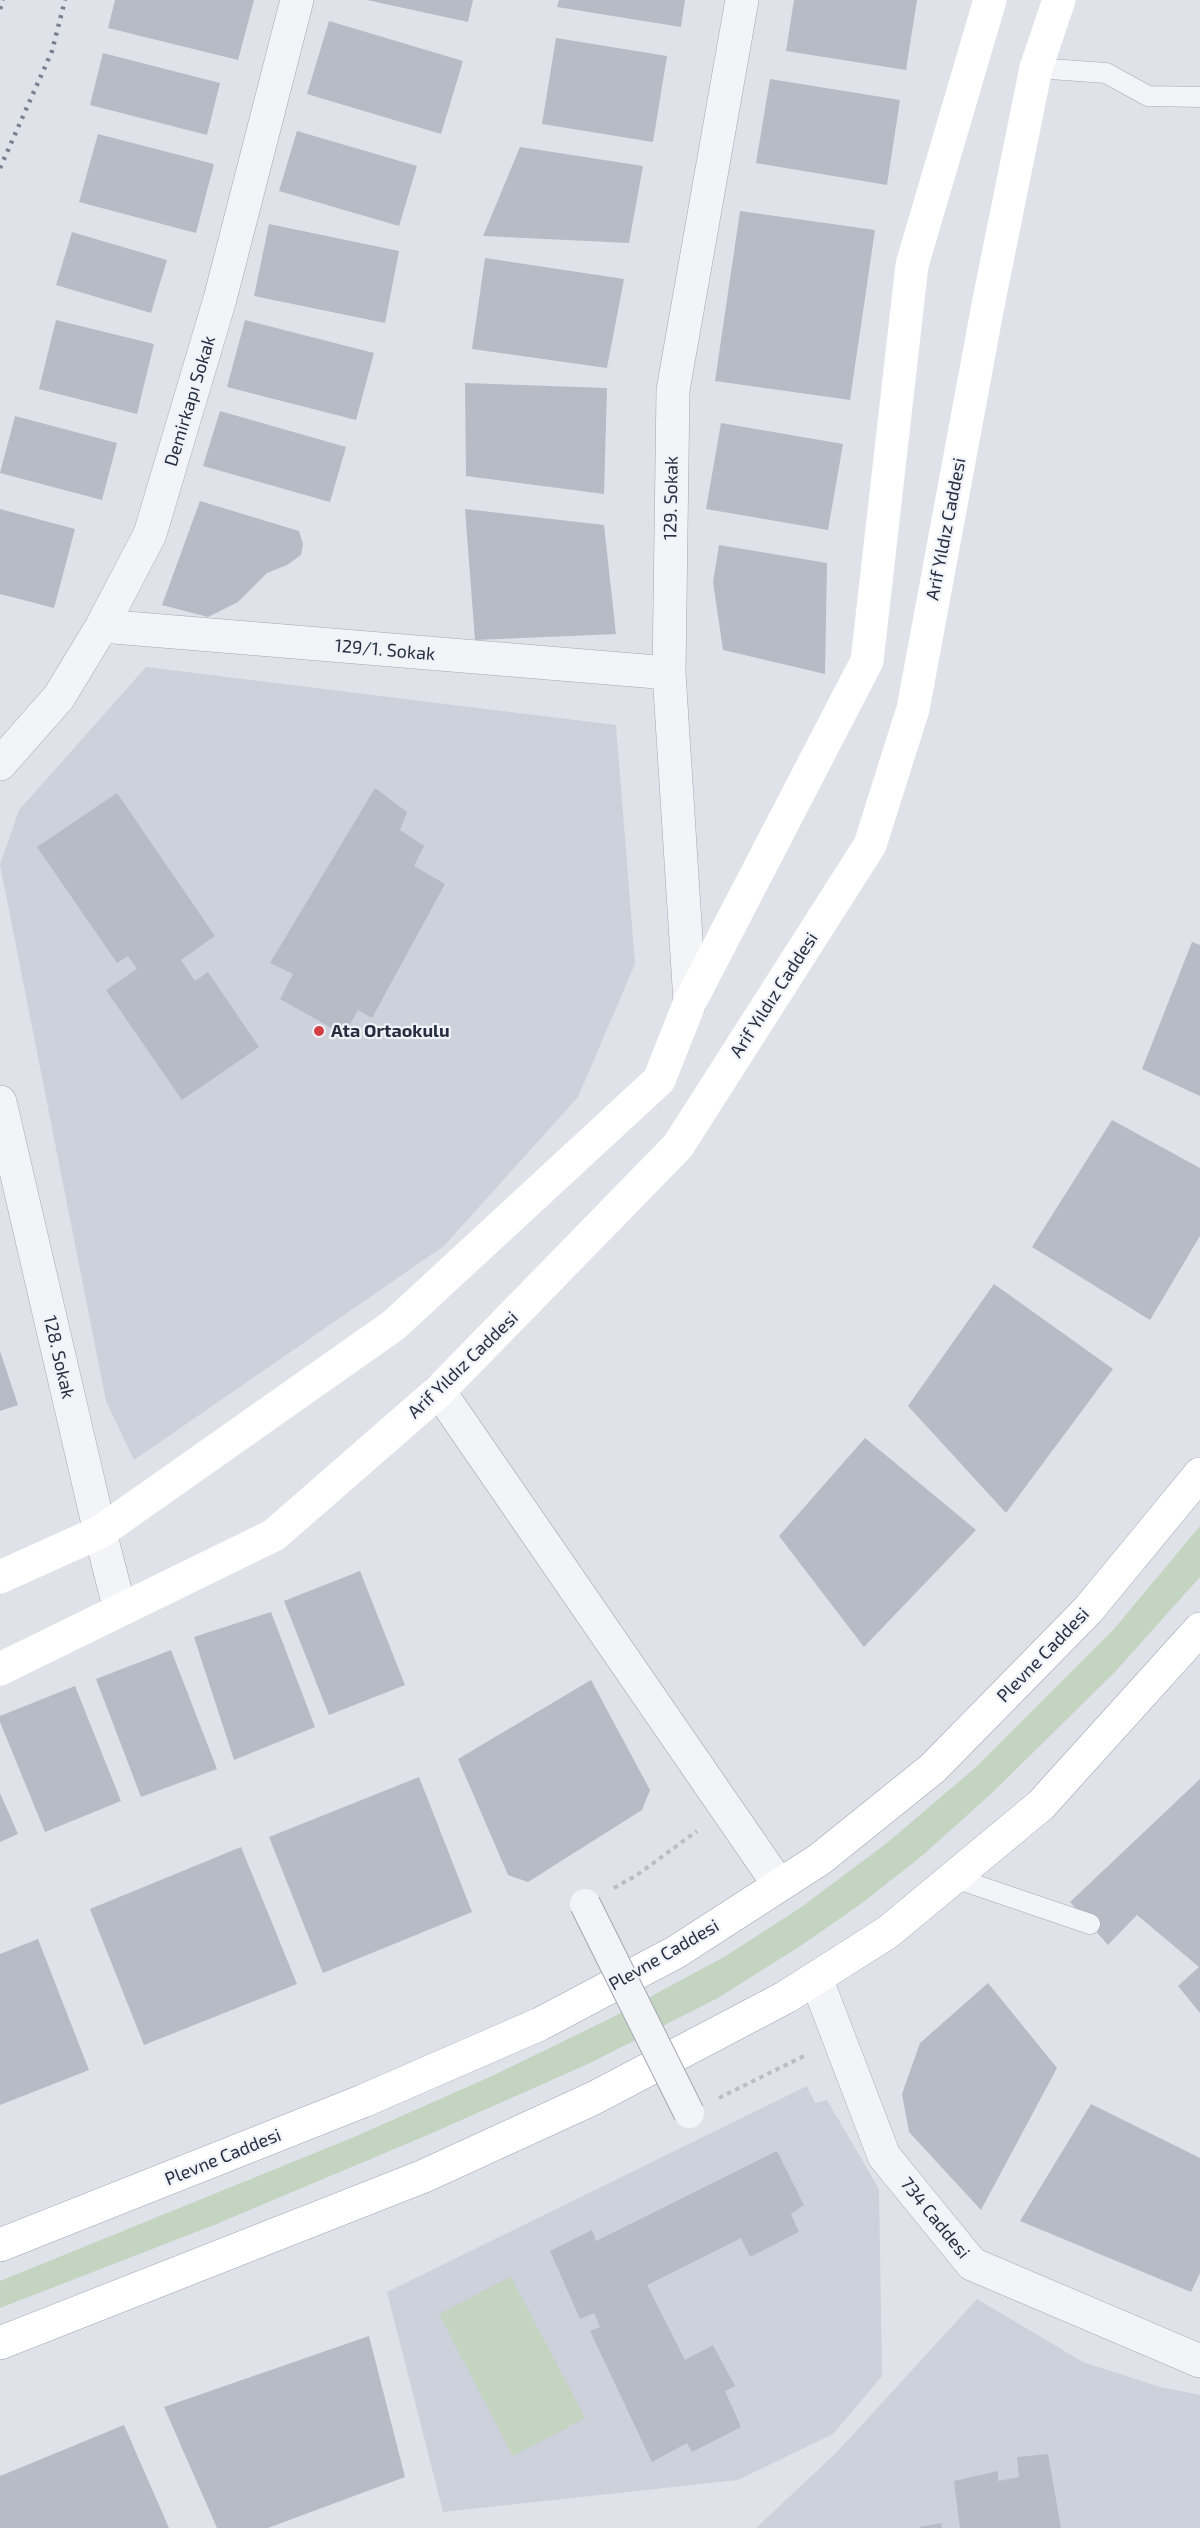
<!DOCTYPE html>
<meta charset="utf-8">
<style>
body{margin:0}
canvas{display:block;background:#e0e2e9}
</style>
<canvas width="1200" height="2528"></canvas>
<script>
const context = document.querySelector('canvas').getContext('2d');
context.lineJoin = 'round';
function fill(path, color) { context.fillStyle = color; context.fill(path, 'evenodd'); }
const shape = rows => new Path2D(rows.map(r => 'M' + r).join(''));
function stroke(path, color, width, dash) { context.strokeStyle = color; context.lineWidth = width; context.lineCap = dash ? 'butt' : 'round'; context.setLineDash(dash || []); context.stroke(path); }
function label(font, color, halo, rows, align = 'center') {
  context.font = font + ' "Exo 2",sans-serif'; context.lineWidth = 4.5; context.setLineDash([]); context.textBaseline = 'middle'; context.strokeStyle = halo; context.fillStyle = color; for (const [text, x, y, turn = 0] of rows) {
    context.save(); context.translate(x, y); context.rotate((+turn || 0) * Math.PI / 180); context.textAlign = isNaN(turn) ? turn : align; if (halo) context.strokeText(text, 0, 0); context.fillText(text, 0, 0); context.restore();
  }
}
const built = shape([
 [146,667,616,725,635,964,578,1097,444,1246,134,1460,106,1401,0,865,19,810],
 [807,2086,815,2103,827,2100,879,2189,882,2376,833,2434,738,2480,443,2512,387,2292],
 [977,2299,1083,2362,1160,2387,1200,2395,1200,2528,756,2528,837,2452]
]);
const green = shape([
 [1200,1526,1200,1577,1114,1673,994,1791,923,1855,862,1903,805,1943,718,1998,588,2064,430,2134,214,2225,0,2308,0,2281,354,2137,492,2076,609,2019,724,1957,800,1908,887,1843,976,1767,1114,1629],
 [511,2277,585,2418,513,2456,439,2314]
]);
const building = shape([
 [115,0,254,0,238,60,108,28],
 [367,0,473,0,468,22],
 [559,0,685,0,681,27,557,7],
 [794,0,917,0,906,70,786,51],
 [329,21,463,61,441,134,307,94],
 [556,38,667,56,653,142,542,124],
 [103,53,220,83,207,135,90,105],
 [770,79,900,100,887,185,756,163],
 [297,131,417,166,399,226,279,191],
 [98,134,214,164,196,233,79,202],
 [520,147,643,166,629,243,483,236],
 [740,211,875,230,850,400,715,381],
 [269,224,399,251,385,323,254,296],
 [72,232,167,260,151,313,56,285],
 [485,258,624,279,607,368,472,349],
 [56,320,154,344,137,414,39,389],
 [245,320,374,353,356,420,227,387],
 [465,383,607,388,604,494,466,476],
 [220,411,346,447,330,502,203,466],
 [15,416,117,443,102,500,0,473],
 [721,423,843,444,828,530,706,509],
 [200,501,299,531,303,544,301,555,287,565,267,573,238,602,208,617,162,605],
 [0,509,75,529,54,608,0,594],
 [465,509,604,525,616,634,475,640],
 [719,545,827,563,825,674,723,650,713,582],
 [375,788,407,812,400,830,424,846,414,866,445,884,372,1018,358,1010,344,1035,280,999,293,974,270,963],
 [117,793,215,936,181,960,195,981,208,972,259,1047,182,1100,106,990,137,969,128,956,117,963,37,847],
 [1192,942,1200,945,1200,1096,1142,1069],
 [1112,1120,1200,1168,1200,1236,1150,1320,1032,1247],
 [994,1284,1113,1369,1006,1513,908,1406],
 [0,1351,18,1405,0,1411],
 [865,1438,976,1530,864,1647,779,1536],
 [360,1571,405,1685,329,1715,284,1601],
 [271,1612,315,1727,234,1760,194,1637],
 [171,1650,217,1769,141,1797,96,1679],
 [591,1680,650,1790,642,1810,528,1882,508,1875,458,1759],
 [75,1686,121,1801,45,1832,0,1722,0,1716],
 [419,1777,472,1912,323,1973,269,1837],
 [1200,1779,1200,2013,1178,1986,1199,1967,1137,1915,1108,1945,1070,1902],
 [0,1793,18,1834,0,1842],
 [241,1847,297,1984,144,2045,90,1909],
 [38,1939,89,2070,0,2105,0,1954],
 [988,1983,1057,2068,981,2210,909,2132,902,2094,920,2043],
 [1091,2104,1200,2158,1200,2273,1191,2292,1020,2221],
 [777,2151,804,2205,791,2214,799,2232,750,2257,741,2238,647,2285,685,2360,713,2345,735,2386,725,2391,741,2427,692,2452,687,2443,652,2462,590,2331,600,2327,594,2313,580,2319,550,2251,592,2230,596,2241],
 [369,2336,405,2477,268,2528,217,2528,164,2407],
 [124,2425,169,2528,0,2528,0,2476],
 [1048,2454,1061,2528,960,2528,954,2481,998,2471,998,2481,1019,2477,1017,2457],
 [941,2523,942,2528,919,2528,919,2527]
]);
const path = shape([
 [614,1888,637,1875,697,1831],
 [719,2098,806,2055]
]);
const service = shape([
 [1036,68,1106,73,1148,96,1200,97],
 [955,1878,1090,1924]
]);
const minor = shape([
 [102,626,669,673],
 [0,764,59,697,102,626,150,534,220,299,297,0],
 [690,1002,669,673,673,390,742,0],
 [0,1102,100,1532,120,1610],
 [439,1391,779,1885]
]);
const tertiary = shape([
 [816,1978,884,2156,972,2264,1200,2361]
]);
const secondary = shape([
 [0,1577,100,1532,394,1325,659,1080,690,1002,867,661,912,265,990,0],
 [0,1669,274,1535,439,1391,678,1146,870,845,913,709,989,300,1036,68,1059,0]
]);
const primary = shape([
 [0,2245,363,2101,540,2024,676,1952,820,1859,933,1768,1088,1610,1200,1474],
 [0,2343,424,2176,594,2098,786,1997,888,1932,1041,1805,1200,1629]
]);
const rail = shape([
 [0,9,3,0],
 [0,168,52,51,65,0]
]);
const pedestrianBridge = shape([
 [585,1904,689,2113]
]);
const markers = [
 [319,1031,6,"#d43f45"]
];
const streetNames = [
 ["Demirkapı Sokak",190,401,-73],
 ["129. Sokak",671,498,-89],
 ["Arif Yıldız Caddesi",946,529,-79],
 ["129/1. Sokak",385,650,5],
 ["Arif Yıldız Caddesi",774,995,-57],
 ["128. Sokak",59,1357,77],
 ["Arif Yıldız Caddesi",463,1365,-44],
 ["Plevne Caddesi",1043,1655,-46],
 ["Plevne Caddesi",664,1955,-30],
 ["Plevne Caddesi",223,2157,-22],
 ["734 Caddesi",935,2218,51]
];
const poiNames = [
 ["Ata Ortaokulu",331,1031]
];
fill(built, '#cdd1db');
fill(green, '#c3d4c0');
fill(building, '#b7bbc6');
stroke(service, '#a5a8b3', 21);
stroke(minor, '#a5a8b3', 34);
stroke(tertiary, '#a5a8b3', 34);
stroke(primary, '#9ea5b6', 34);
stroke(path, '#babdc4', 4, [4.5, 4.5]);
stroke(service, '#f3f4f7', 20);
stroke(minor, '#f3f4f7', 33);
stroke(tertiary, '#f3f4f7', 33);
stroke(secondary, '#fff', 33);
stroke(primary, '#fff', 33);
stroke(rail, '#788094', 4.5, [3, 6]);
stroke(pedestrianBridge, '#a5a8b3', 32, []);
stroke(pedestrianBridge, '#f3f4f7', 30);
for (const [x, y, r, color] of markers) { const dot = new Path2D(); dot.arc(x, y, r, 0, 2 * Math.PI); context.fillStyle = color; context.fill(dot); stroke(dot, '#eff2f7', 2); }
label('18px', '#282e41', '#eff2f7', streetNames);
label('bold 18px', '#282e41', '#eff2f7', poiNames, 'left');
</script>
